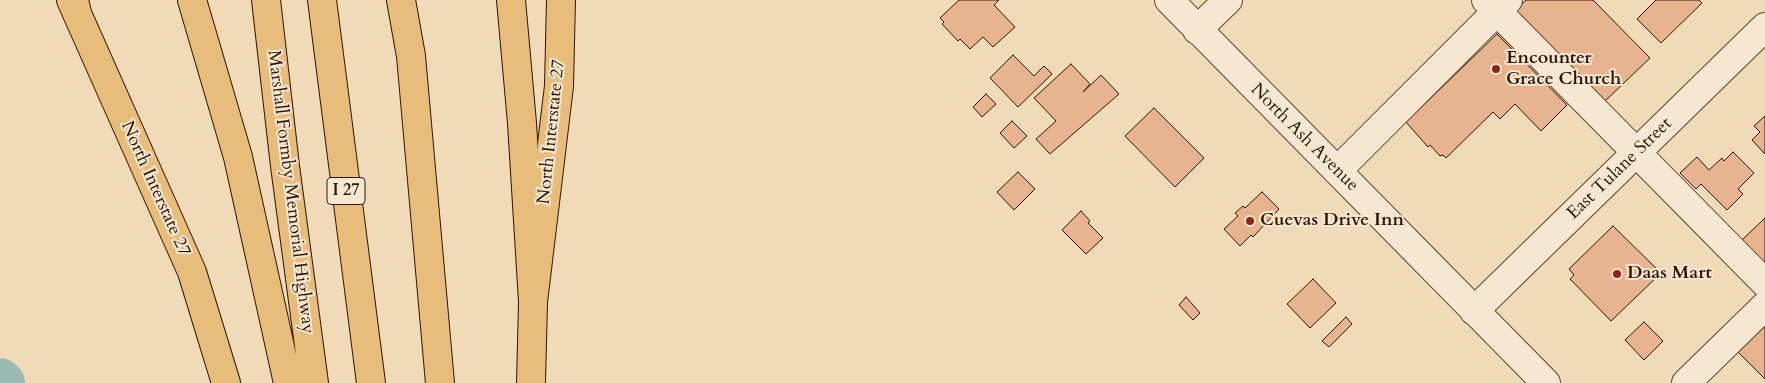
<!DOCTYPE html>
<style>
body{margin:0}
canvas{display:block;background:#f0dab8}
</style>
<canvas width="1765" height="383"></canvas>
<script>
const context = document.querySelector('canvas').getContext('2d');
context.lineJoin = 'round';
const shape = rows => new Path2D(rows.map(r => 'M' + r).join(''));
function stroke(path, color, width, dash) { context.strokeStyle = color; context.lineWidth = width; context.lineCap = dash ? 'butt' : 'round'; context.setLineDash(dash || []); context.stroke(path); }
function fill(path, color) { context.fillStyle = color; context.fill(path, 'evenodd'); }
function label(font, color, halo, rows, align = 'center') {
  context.font = font + ' Cardo,serif'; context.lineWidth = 4; context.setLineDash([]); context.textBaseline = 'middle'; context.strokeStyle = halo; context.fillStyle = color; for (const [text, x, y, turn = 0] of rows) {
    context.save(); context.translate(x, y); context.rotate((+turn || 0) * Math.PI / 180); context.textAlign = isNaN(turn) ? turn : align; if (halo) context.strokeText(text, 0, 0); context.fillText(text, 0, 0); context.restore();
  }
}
const river = shape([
 [0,380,3,383]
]);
const building = shape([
 [959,0,999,0,994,5,1015,27,993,47,983,37,970,49,960,39,958,41,942,24,944,22,940,18,959,0],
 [1526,0,1593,0,1650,58,1603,103,1514,12,1526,0],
 [1656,0,1699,0,1702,3,1661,43,1637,19,1656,0],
 [1497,34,1567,105,1541,131,1515,104,1500,119,1493,112,1446,158,1443,155,1440,156,1430,145,1428,147,1406,122,1497,34],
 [1013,55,1034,76,1044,66,1052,74,1018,107,990,78,1013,55],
 [1071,64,1090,84,1083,92,1101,75,1119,94,1050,154,1036,139,1056,121,1034,98,1071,64],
 [986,94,996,104,982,117,973,107,986,94],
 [1154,108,1204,158,1175,187,1125,136,1154,108],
 [1765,116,1765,154,1752,140,1760,132,1754,126,1765,116],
 [1012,121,1027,136,1014,148,1000,133,1012,121],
 [1733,152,1754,173,1738,189,1743,194,1727,210,1701,184,1696,189,1680,173,1697,157,1709,170,1722,158,1724,161,1733,152],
 [1018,172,1035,189,1014,210,997,192,1018,172],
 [1262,192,1279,209,1253,237,1251,235,1240,246,1224,229,1238,216,1235,213,1243,206,1245,208,1262,192],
 [1081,211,1090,221,1088,223,1103,238,1086,254,1062,230,1081,211],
 [1765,218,1765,264,1742,240,1765,218],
 [1613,226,1661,273,1611,321,1570,279,1574,275,1569,269,1613,226],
 [1313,279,1336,303,1310,328,1287,304,1313,279],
 [1186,297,1200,313,1193,320,1179,305,1186,297],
 [1346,317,1352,324,1329,347,1322,341,1346,317],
 [1644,322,1663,341,1644,360,1625,340,1644,322],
 [1765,326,1765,379,1738,352,1765,326]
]);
const minor = shape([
 [1169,0,1546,383],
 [1486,0,1765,283],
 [1197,30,1228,0],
 [1337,171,1508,0],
 [1474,311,1765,27],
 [1686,383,1765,306]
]);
const major = shape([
 [71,0,192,272,226,383],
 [531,383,533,302,559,86,561,0]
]);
const highway = shape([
 [74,0,77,13],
 [192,0,238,157,288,383],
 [266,0,285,166,314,383],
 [322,0,371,383],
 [401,0,411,56,440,383],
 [511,0,522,123,533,302]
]);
const markers = [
 [1496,69,5,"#8f2418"],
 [1250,221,5,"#8f2418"],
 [1617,274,5,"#8f2418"]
];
const shields = [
 [346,191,38]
];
const shieldNames = [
 ["I 27",346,191]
];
const poiNames = [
 ["Encounter",1506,59],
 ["Grace Church",1506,80],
 ["Cuevas Drive Inn",1260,221],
 ["Daas Mart",1627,274]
];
const streetNames = [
 ["North Interstate 27",552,132,-84],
 ["North Ash Avenue",1304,138,45],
 ["East Tulane Street",1620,169,-44],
 ["North Interstate 27",155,189,66],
 ["Marshall Formby Memorial Highway",290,192,83]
];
stroke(river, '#9bbab3', 44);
fill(building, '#e8b48f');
stroke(building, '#2f1502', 1);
stroke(minor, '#5f4630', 30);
stroke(major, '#2f1502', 30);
stroke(highway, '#2f1502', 30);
stroke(minor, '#f5e7d1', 28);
stroke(major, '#e8bd7c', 28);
stroke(highway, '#e8bd7c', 28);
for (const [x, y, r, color] of markers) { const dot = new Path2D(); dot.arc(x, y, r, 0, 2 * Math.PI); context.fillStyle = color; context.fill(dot); stroke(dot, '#f5e7d1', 2); }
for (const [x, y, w] of shields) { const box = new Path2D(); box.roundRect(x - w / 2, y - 13.5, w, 27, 4); context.fillStyle = '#f5e7d1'; context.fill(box); stroke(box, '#2f1502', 1); }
label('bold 16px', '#2f1502', null, shieldNames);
label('bold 18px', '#2f1502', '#f5e7d1', poiNames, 'left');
label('18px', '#2f1502', '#f5e7d1', streetNames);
</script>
